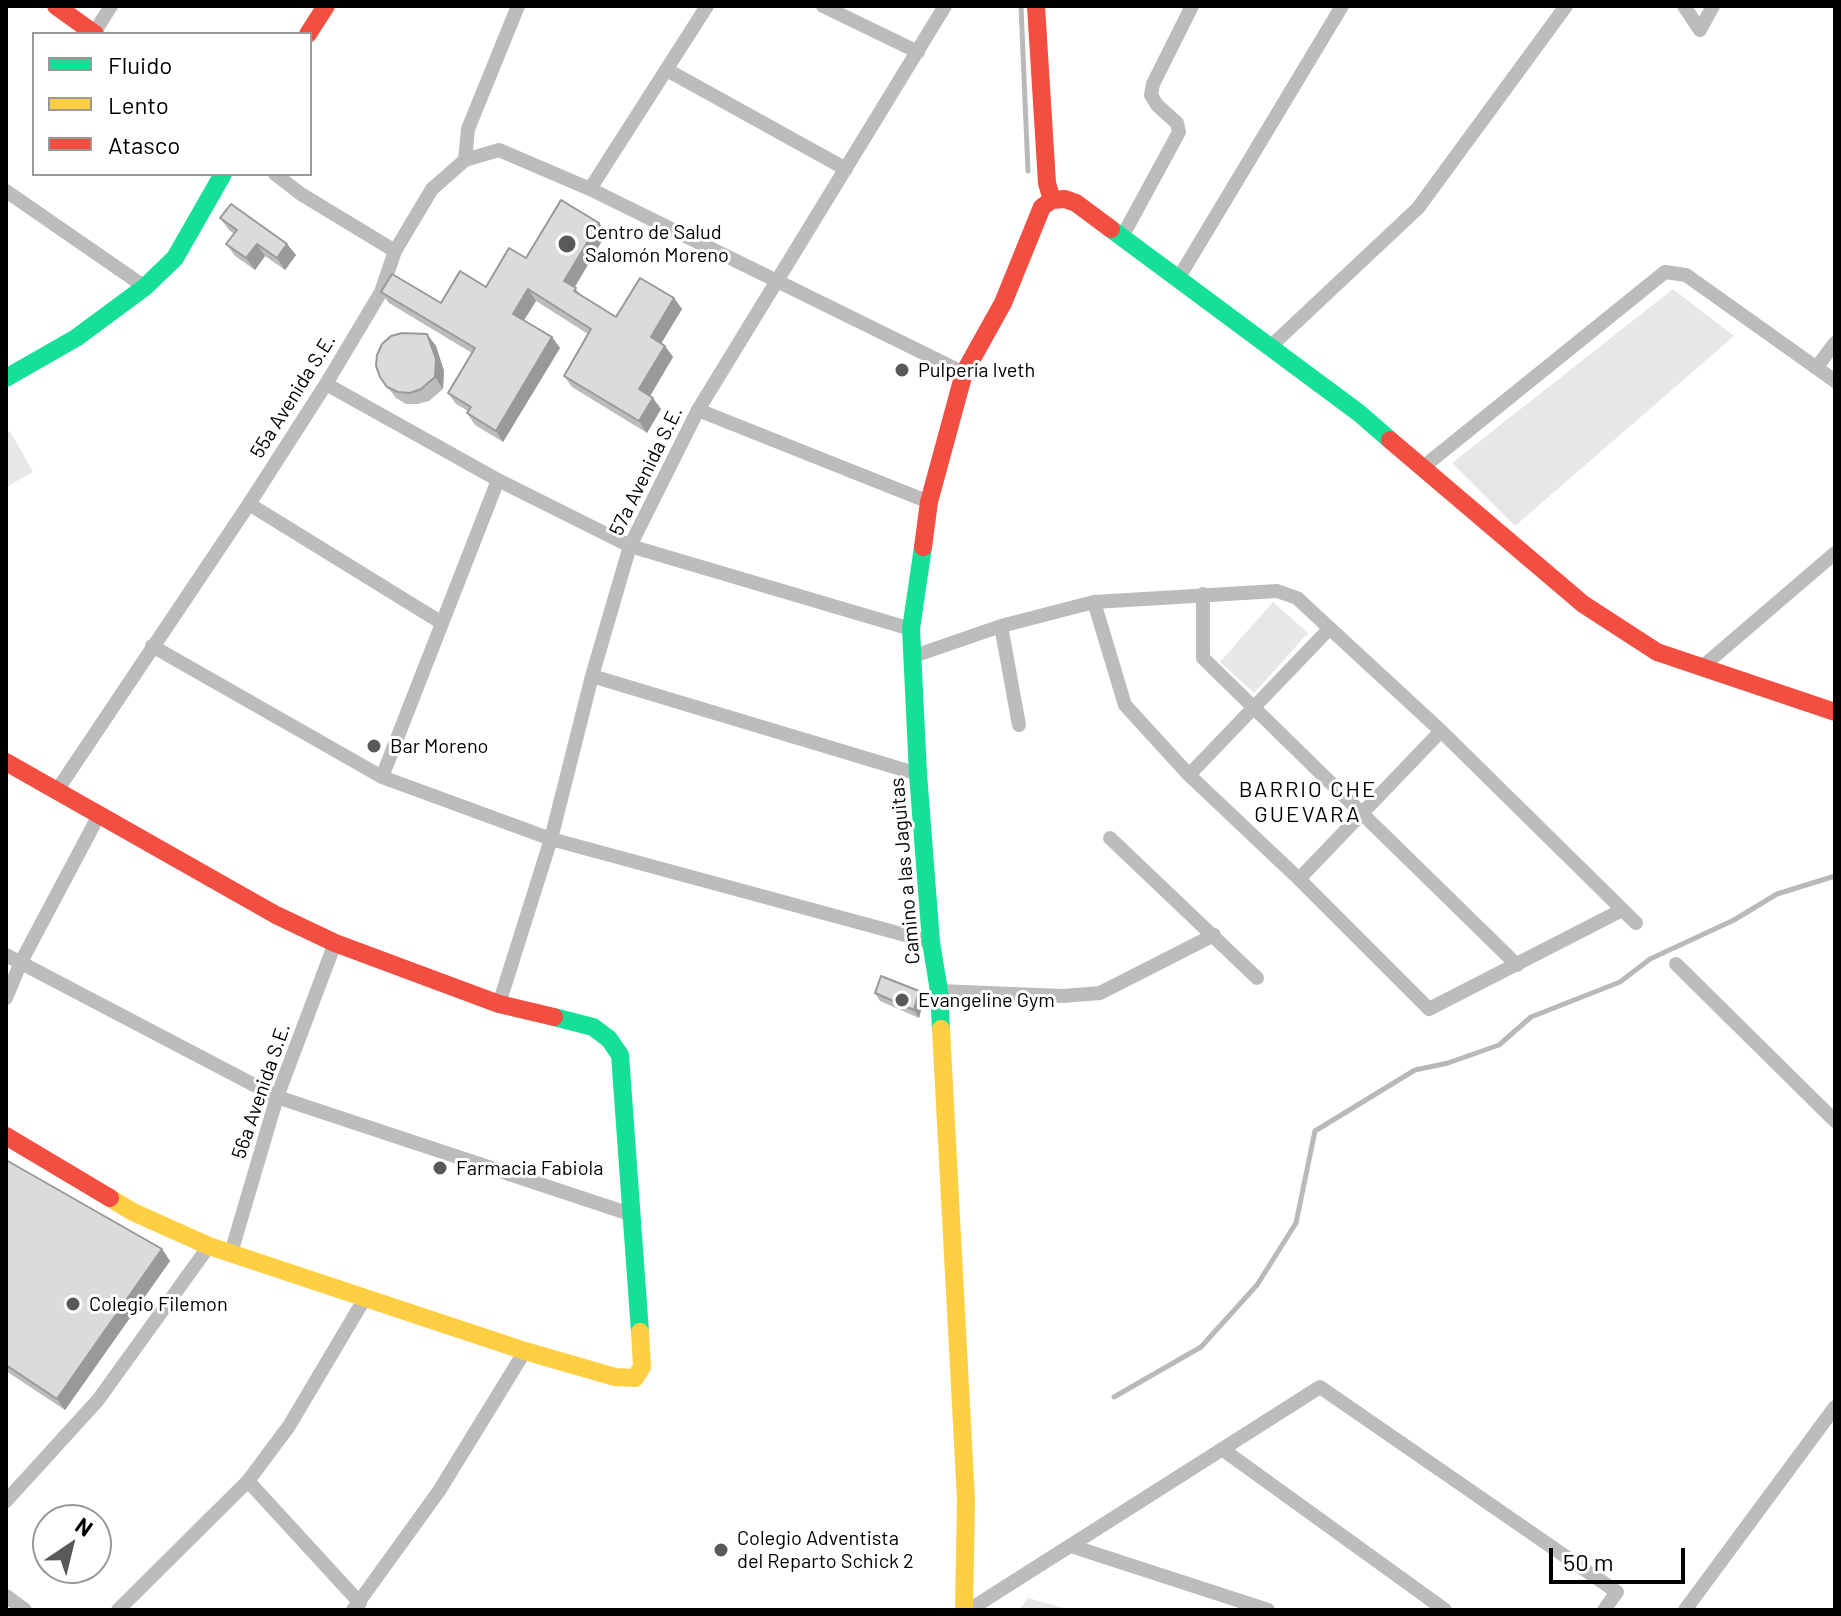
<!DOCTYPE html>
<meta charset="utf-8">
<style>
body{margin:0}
#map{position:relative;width:1841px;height:1616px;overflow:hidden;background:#fff;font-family:Barlow,sans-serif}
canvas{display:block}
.frame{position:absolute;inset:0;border:8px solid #000;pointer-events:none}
.legend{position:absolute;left:32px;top:32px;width:280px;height:144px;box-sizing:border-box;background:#fff;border:2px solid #999;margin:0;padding:10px 14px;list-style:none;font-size:24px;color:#000}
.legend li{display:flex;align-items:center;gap:16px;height:40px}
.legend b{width:40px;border:2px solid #999}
.north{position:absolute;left:32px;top:1504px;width:80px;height:80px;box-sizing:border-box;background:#fff;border:2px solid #999;border-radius:50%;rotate:35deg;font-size:22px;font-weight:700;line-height:32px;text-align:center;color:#000}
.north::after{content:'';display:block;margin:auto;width:28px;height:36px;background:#595959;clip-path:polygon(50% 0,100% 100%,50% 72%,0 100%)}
.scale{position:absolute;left:1549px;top:1548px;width:136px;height:36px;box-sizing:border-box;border:4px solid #000;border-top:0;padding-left:10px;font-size:24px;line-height:28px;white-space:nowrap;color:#000;-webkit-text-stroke:6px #fff;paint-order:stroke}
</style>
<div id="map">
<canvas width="1841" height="1616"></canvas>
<div class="frame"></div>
<ul class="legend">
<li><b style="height:10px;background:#16e098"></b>Fluido</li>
<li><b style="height:10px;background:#ffcf43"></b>Lento</li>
<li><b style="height:10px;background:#f24e42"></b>Atasco</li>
</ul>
<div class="north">N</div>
<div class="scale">50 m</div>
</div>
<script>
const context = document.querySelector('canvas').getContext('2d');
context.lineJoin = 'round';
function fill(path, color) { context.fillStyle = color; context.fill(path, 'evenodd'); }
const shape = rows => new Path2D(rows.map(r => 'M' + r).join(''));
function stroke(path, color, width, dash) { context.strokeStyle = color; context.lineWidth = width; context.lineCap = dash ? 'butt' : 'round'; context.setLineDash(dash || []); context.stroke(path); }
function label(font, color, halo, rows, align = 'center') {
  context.font = font + ' Barlow,sans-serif'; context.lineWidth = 6; context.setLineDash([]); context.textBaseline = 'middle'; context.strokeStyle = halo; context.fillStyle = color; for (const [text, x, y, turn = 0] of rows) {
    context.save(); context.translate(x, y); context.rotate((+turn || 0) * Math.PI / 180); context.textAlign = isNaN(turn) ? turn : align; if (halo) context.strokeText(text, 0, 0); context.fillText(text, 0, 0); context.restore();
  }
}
const green = shape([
 [1673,289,1734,336,1515,526,1452,463],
 [10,431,33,472,6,487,6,433],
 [1273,602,1308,633,1254,693,1220,662],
 [1028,1598,1071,1610,1019,1610]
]);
const stream = shape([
 [1021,6,1028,171],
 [1114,1397,1201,1347,1257,1285,1296,1223,1315,1131,1415,1070,1448,1063,1499,1045,1531,1017,1620,982,1650,959,1734,920,1777,894,1835,876]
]);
const street = shape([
 [823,6,918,52],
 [1684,6,1700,30,1713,6],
 [94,33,111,6],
 [667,70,846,169],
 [465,160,499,150,590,189,964,373],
 [275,174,301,194,395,251],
 [590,189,707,6],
 [6,191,145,287],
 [1122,237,1179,132,1177,123,1157,105,1151,95,1153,84,1192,6],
 [1178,279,1342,6],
 [1270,347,1418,208,1566,6],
 [1816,368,1835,343],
 [326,384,498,480,630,546,911,629],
 [698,410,929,502],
 [1422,468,1665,272,1686,275,1835,381],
 [249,504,442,623],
 [1203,594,1203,658,1517,965],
 [1094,602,1125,705,1189,775,1299,879,1429,1009,1622,910],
 [1001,626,1019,725],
 [152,646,382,777,551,839,931,942],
 [914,656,1001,626,1094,602,1277,591,1297,598,1441,731,1636,923],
 [1702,667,1835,553],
 [592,676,918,774],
 [1189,775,1330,628],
 [382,777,498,480],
 [58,789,249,504,326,384,381,292,395,251,432,189,465,160,468,129,518,6],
 [1110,838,1257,978],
 [1299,879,1441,731],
 [6,955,277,1097,633,1215],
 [1676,964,1835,1121],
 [939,991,1063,996,1100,993,1214,935],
 [6,998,21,962,99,815],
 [499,1004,551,839,592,676,630,546,698,410,945,6],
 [231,1253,277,1097,335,943],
 [1222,1449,1445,1610],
 [248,1481,360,1603],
 [6,1501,98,1400,209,1246],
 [1071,1546,1268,1610],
 [6,1596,25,1610],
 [118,1610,248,1481,289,1426,365,1298],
 [353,1610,439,1491,525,1351],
 [969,1610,1320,1387,1617,1592,1604,1610],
 [1685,1610,1835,1407]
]);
const fast = shape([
 [1111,229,1359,413,1390,440],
 [6,378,76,338,145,287,175,258,223,174],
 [923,547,911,629,918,774,931,942,939,991,941,1029],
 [554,1017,593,1027,609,1039,620,1055,640,1332]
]);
const slow = shape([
 [941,1029,966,1500,964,1610],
 [110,1198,133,1212,209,1246,525,1351,615,1377,635,1378,642,1367,640,1332]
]);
const jam = shape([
 [56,6,95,34],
 [1036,6,1047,183,1052,200],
 [308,34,326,6],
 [1390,440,1583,604,1657,652,1835,712],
 [923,547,929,502,964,373,1003,303,1042,207,1052,200,1065,199,1076,203,1111,229],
 [6,762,276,915,335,943,499,1004,554,1017],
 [6,1136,110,1198]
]);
const wall = shape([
 [220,218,287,244,296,255,285,270,265,256,255,270,235,256,226,244,234,234,229,230],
 [599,223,606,234,574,287,581,295,616,317,674,298,682,309,661,344,665,346,673,357,650,396,661,409,647,433,572,387,564,376,588,334,536,301,524,320,552,337,560,348,503,442,475,425,467,413,468,411,456,404,448,393,472,353,389,303,381,292,441,303,486,287,526,258],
 [427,334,436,346,444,371,443,389,429,401,418,404,406,404,396,398,380,377],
 [919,991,924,999,919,1018,880,1001,875,993],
 [6,1160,162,1249,170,1261,65,1410,6,1371]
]);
const shadedWall = shape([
 [599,223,606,234,572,292,564,281],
 [257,244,265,256,255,270,246,258],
 [287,244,296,255,285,270,277,258],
 [528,289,536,301,521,325,513,314],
 [674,298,682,309,658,348,651,337],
 [427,334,436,346,444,371,443,389,435,377],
 [552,337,560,348,503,442,496,431],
 [665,346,673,357,647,401,639,389],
 [653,398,661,409,647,433,639,421],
 [919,991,924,999,919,1018,914,1010],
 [162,1249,170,1261,65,1410,57,1399]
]);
const building = shape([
 [561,200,599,223,564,281,576,288,574,291,616,317,640,278,674,298,651,337,665,346,639,389,653,398,639,421,564,376,591,329,528,289,513,314,552,337,496,431,467,413,471,407,448,393,475,348,381,292,392,274,441,303,460,271,486,287,509,248,526,258,561,200],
 [231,204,287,244,277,258,257,244,246,258,226,244,237,230,220,218,231,204],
 [402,333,427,334,436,359,435,377,421,389,410,393,398,392,387,387,380,377,376,366,377,355,382,344,391,336,402,333],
 [881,976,919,991,914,1010,875,993,881,976],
 [6,1160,162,1249,57,1399,6,1365,6,1160]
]);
const markers = [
 [567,244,10,"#595959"],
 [902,370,8,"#595959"],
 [374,746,8,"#595959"],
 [902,1000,8,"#595959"],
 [440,1168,8,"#595959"],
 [73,1304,8,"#595959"],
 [721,1550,8,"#595959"]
];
const poiNames = [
 ["Centro de Salud",585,232],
 ["Salomón Moreno",585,255],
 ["Pulpería Iveth",918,370],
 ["Bar Moreno",390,746],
 ["Evangeline Gym",918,1000],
 ["Farmacia Fabiola",456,1168],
 ["Colegio Filemon",89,1304],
 ["Colegio Adventista",737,1538],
 ["del Reparto Schick 2",737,1561]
];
const streetNames = [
 ["55a Avenida S.E.",293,396,-58],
 ["57a Avenida S.E.",646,471,-64],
 ["Camino a las Jaguitas",905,871,-95],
 ["56a Avenida S.E.",261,1091,-71]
];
const neighbourhoodNames = [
 ["BARRIO CHE",1308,790],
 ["GUEVARA",1308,815]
];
fill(green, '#e7e7e7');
stroke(stream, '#b9b9b9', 5);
stroke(street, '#bcbcbc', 14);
stroke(fast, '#16e098', 18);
stroke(slow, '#ffcf43', 18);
stroke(jam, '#f24e42', 18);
fill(wall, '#bcbcbc');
fill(shadedWall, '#999');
fill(building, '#dbdbdb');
stroke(building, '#999', 2);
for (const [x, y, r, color] of markers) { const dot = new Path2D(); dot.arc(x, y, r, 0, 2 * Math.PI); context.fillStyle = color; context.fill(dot); stroke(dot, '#fff', 3); }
label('20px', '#000', '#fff', poiNames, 'left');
label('20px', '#000', '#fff', streetNames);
context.letterSpacing = '2px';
label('22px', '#000', '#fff', neighbourhoodNames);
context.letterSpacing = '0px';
</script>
